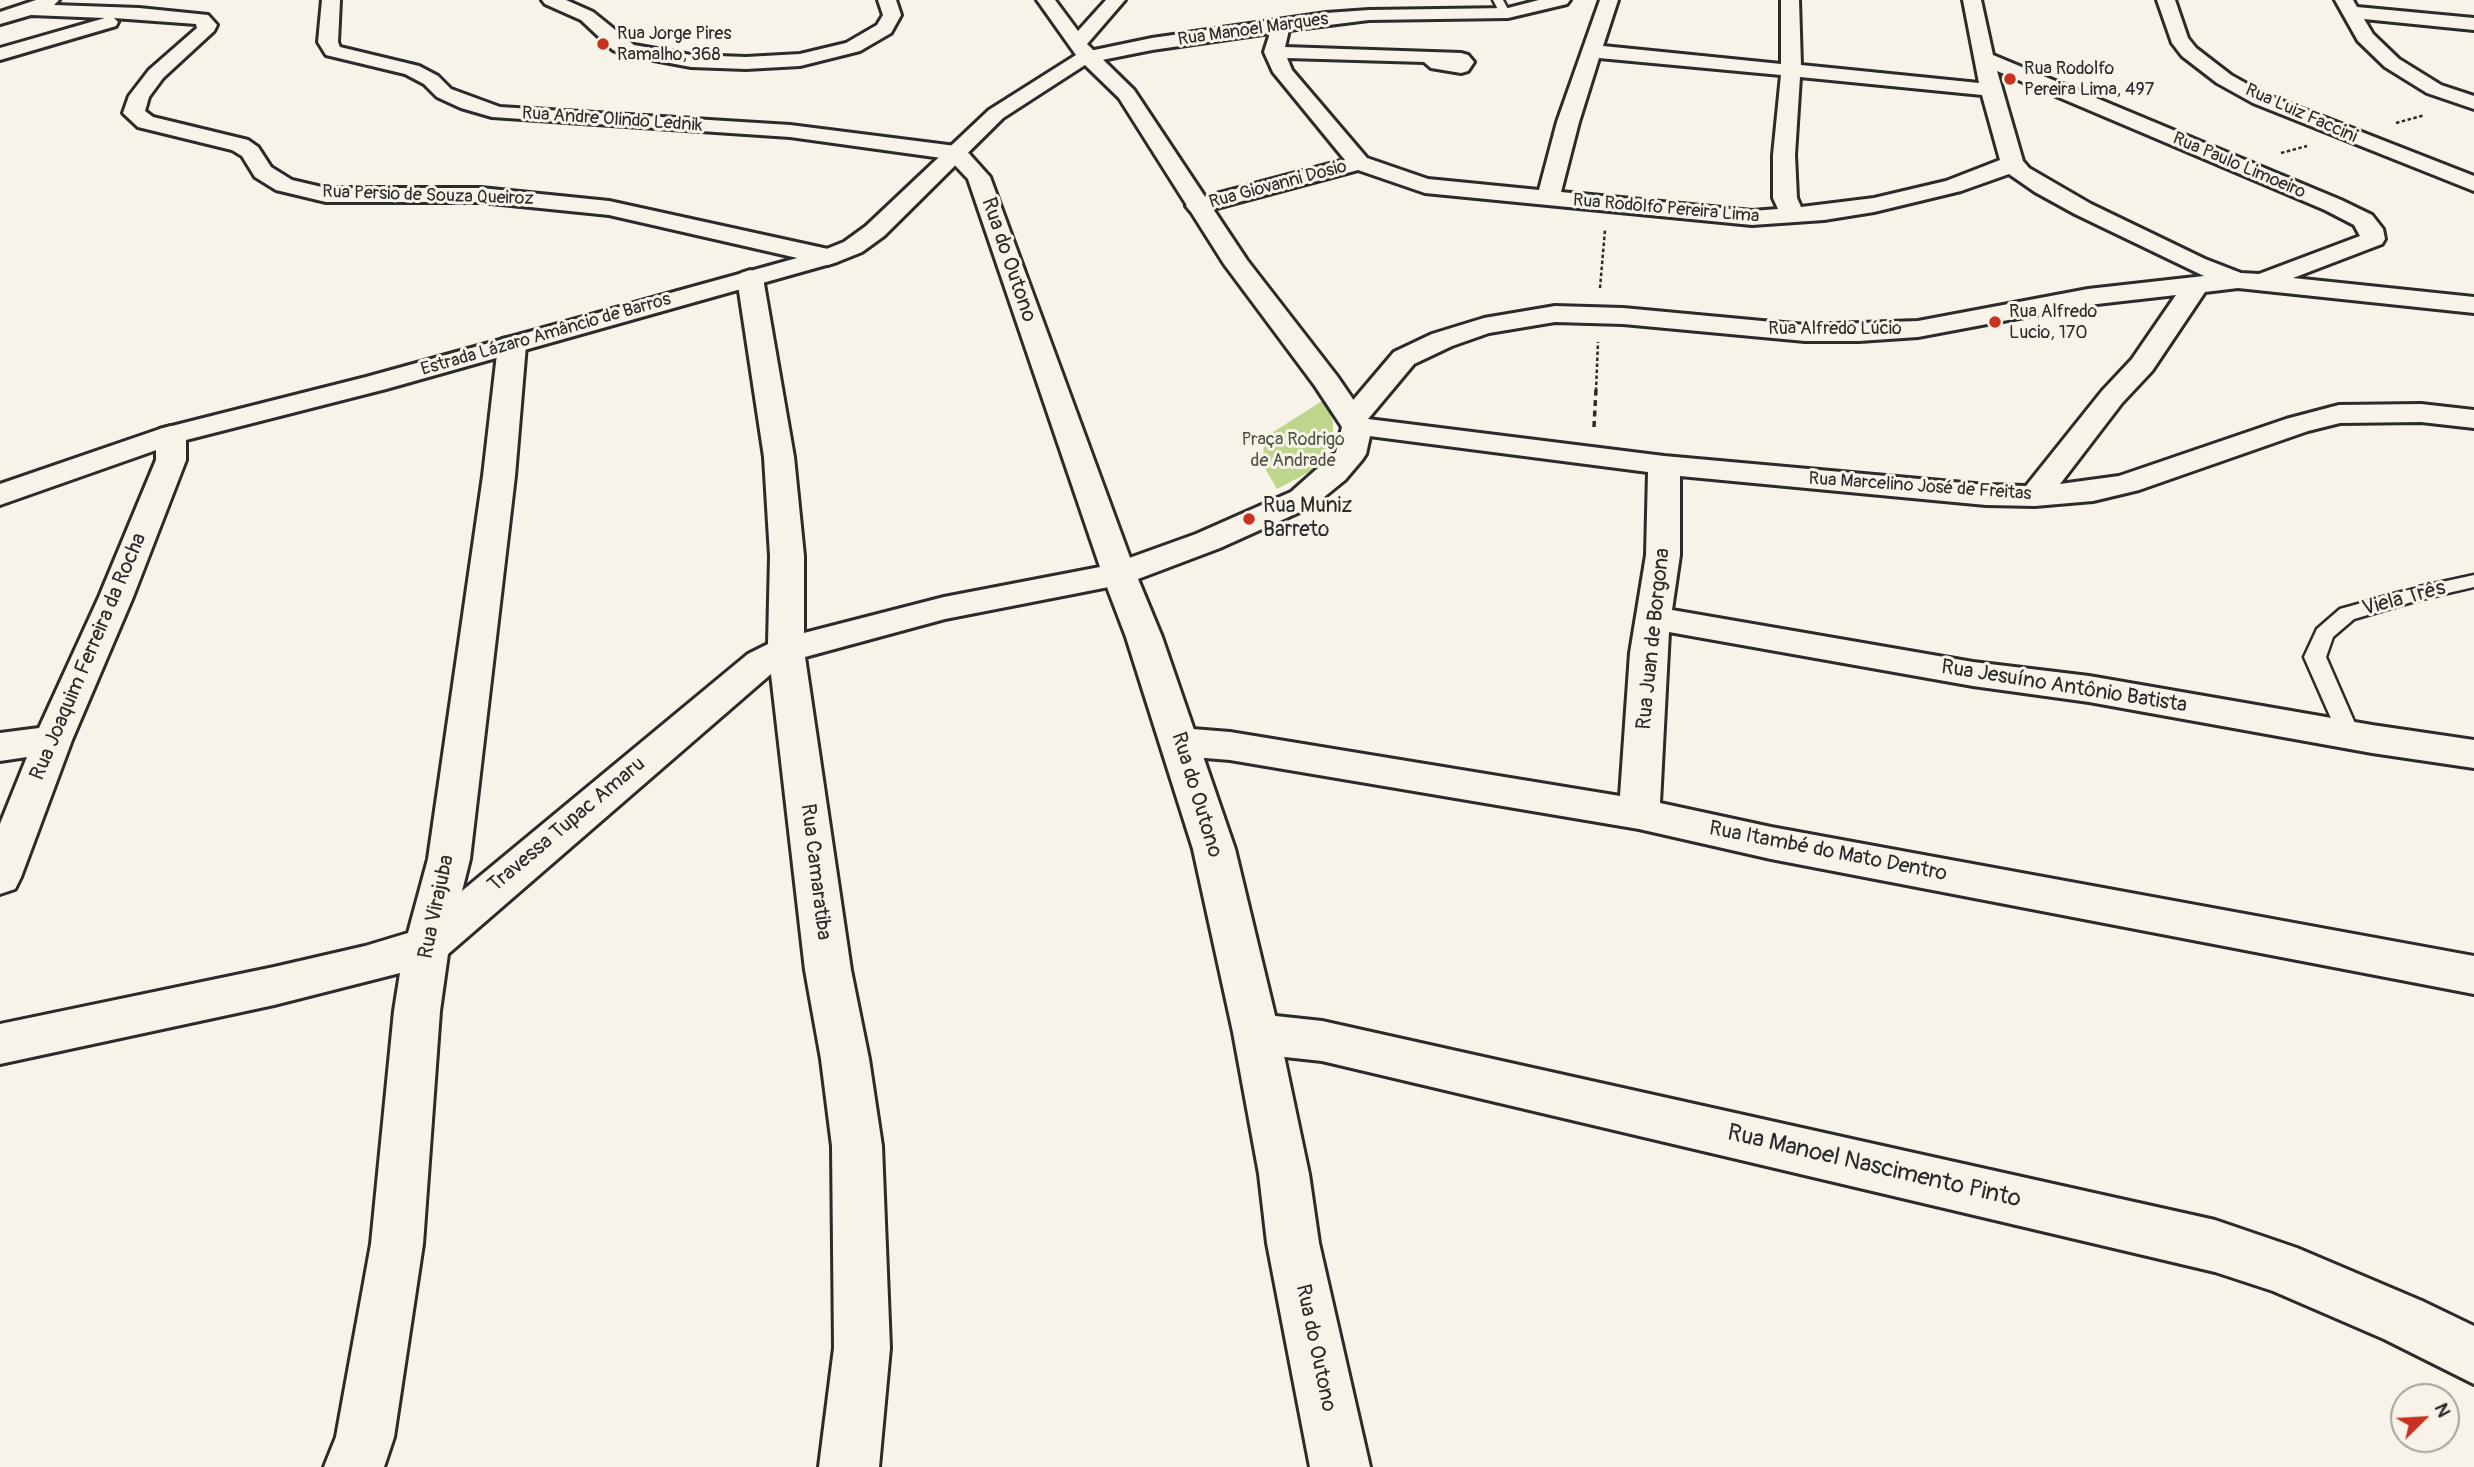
<!DOCTYPE html>
<meta charset="utf-8">
<style>
body{margin:0}
#map{position:relative;width:2474px;height:1467px;overflow:hidden;background:#f7f3e8;font-family:Pangolin,sans-serif}
canvas{display:block}
.north{position:absolute;left:2390px;top:1383px;width:70px;height:70px;box-sizing:border-box;background:#f7f3e8;border:2px solid #a5a39c;border-radius:50%;rotate:66deg;font-size:19px;font-weight:700;line-height:28px;text-align:center;color:#2b2b2b}
.north::after{content:'';display:block;margin:auto;width:24px;height:32px;background:#c8321e;clip-path:polygon(50% 0,100% 100%,50% 72%,0 100%)}
</style>
<div id="map">
<canvas width="2474" height="1467"></canvas>
<div class="north">N</div>
</div>
<script>
const context = document.querySelector('canvas').getContext('2d');
context.lineJoin = 'round';
function fill(path, color) { context.fillStyle = color; context.fill(path, 'evenodd'); }
const shape = rows => new Path2D(rows.map(r => 'M' + r).join(''));
function stroke(path, color, width, dash) { context.strokeStyle = color; context.lineWidth = width; context.lineCap = dash ? 'butt' : 'round'; context.setLineDash(dash || []); context.stroke(path); }
function label(font, color, halo, rows, align = 'center') {
  context.font = font + ' Pangolin,sans-serif'; context.lineWidth = 6; context.setLineDash([]); context.textBaseline = 'middle'; context.strokeStyle = halo; context.fillStyle = color; for (const [text, x, y, turn = 0] of rows) {
    context.save(); context.translate(x, y); context.rotate((+turn || 0) * Math.PI / 180); context.textAlign = isNaN(turn) ? turn : align; if (halo) context.strokeText(text, 0, 0); context.fillText(text, 0, 0); context.restore();
  }
}
const green = shape([
 [1325,399,1333,422,1333,435,1326,450,1311,471,1277,489,1263,465,1264,438]
]);
const pathFar1 = shape([
 [2396,123,2425,115],
 [2281,153,2307,146],
 [1600,288,1605,230],
 [1596,391,1598,342]
]);
const path = shape([
 [1594,427,1596,389]
]);
const service = shape([
 [1493,0,1503,0,1510,13,1509,15,1501,15,1493,0],
 [2474,575,2474,587,2422,599,2354,619,2333,637,2326,657,2360,735,2357,741,2349,743,2341,741,2304,657,2317,629,2340,609,2419,587,2474,575]
]);
const minor = shape([
 [36,0,59,0,54,5,139,8,208,15,217,25,214,31,163,78,149,97,145,111,153,117,248,140,258,147,271,167,292,180,326,188,481,188,609,201,828,249,837,252,841,257,837,262,828,265,609,215,481,202,326,202,276,190,255,177,242,156,232,150,138,127,123,113,129,96,149,70,197,28,196,24,114,18,118,22,116,26,0,60,0,48,105,18,31,15,0,24,0,12,36,0],
 [322,0,340,0,338,42,340,47,419,66,438,76,451,89,500,107,790,125,956,146,964,148,990,177,1136,574,1131,582,1119,585,945,619,805,657,851,970,869,1059,882,1146,890,1348,879,1467,819,1467,834,1348,832,1146,821,1059,805,970,771,674,448,954,440,1011,423,1244,394,1437,384,1467,324,1467,336,1437,371,1244,394,1011,400,973,274,1005,0,1064,0,1024,274,967,365,946,408,933,428,859,483,476,498,345,502,339,512,337,522,339,526,345,515,476,470,859,462,891,748,654,768,644,770,556,764,457,737,278,741,273,750,270,759,273,763,278,794,457,804,556,804,633,944,597,1100,567,968,179,949,159,790,137,492,117,461,108,437,97,424,84,405,74,326,55,318,42,322,0],
 [1539,0,1570,0,1567,4,1508,18,1369,20,1289,30,1285,47,1461,53,1468,55,1474,62,1468,71,1461,73,1431,68,1424,62,1287,58,1292,70,1367,158,1428,179,1539,190,1557,122,1600,0,1618,0,1603,46,1781,64,1781,0,1799,0,1801,65,1979,83,1963,0,1981,0,1993,55,2341,200,2372,215,2383,229,2385,239,2382,244,2293,278,2474,297,2474,313,2238,288,2205,292,2152,371,2122,403,2060,484,2119,476,2286,419,2339,405,2421,404,2474,410,2474,428,2421,422,2340,423,2308,431,2139,490,2093,501,2035,506,1986,505,1680,476,1680,555,1672,610,1973,662,2089,676,2372,725,2474,740,2474,768,2372,753,2089,702,1973,686,1669,632,1660,803,1771,827,2474,956,2474,994,1771,859,1639,829,1230,760,1180,756,1166,752,1161,742,1166,732,1180,728,1230,732,1620,796,1630,653,1646,555,1648,472,1346,433,1338,418,1394,352,1432,334,1484,318,1555,306,1623,308,1805,325,1918,321,2088,289,2204,276,2075,214,2035,192,2009,174,1961,191,1874,212,1824,220,1752,225,1425,193,1358,170,1198,213,1190,211,1186,206,1190,201,1345,160,1273,72,1264,52,1270,33,1152,50,1087,63,1077,57,1080,53,1152,38,1326,13,1369,10,1508,8,1539,0],
 [1599,58,1781,75,1773,155,1773,198,1778,209,1752,211,1561,192,1579,122,1599,58],
 [1997,71,2325,210,2354,225,2360,236,2259,274,2241,273,2205,259,2091,204,2029,168,2023,161,1997,71],
 [1800,77,1982,95,2000,160,1946,181,1874,198,1801,207,1797,198,1795,155,1800,77],
 [2176,295,2132,359,2102,391,2026,486,1986,485,1664,456,1368,419,1414,364,1452,346,1489,333,1555,322,1623,324,1805,341,1859,341,1918,337,2088,305,2176,295],
 [2157,0,2175,0,2188,38,2196,48,2231,75,2267,95,2474,176,2474,191,2253,103,2217,83,2182,56,2172,43,2157,0],
 [2335,0,2353,0,2357,7,2474,18,2474,30,2364,19,2373,34,2399,59,2441,85,2474,96,2474,109,2427,93,2385,67,2358,41,2335,0],
 [171,426,182,429,186,435,186,460,133,597,72,740,21,877,15,889,0,894,0,824,27,757,0,761,0,733,39,728,99,597,156,460,156,435,160,429,171,426],
 [1257,1014,1322,1021,2215,1220,2297,1248,2422,1301,2474,1326,2474,1384,2384,1339,2273,1291,2215,1272,1322,1061,1257,1054,1240,1048,1234,1034,1240,1020,1257,1014]
]);
const tertiary = shape([
 [542,0,566,0,593,12,634,45,691,55,746,57,800,54,846,43,877,25,883,15,878,0,896,0,901,15,891,33,860,51,800,66,746,69,691,67,622,54,613,50,581,20,545,4,542,0],
 [1037,0,1055,0,1078,31,1106,0,1125,0,1087,44,1134,90,1247,260,1337,376,1372,427,1366,454,1362,460,1345,480,1313,506,1220,548,1138,579,1162,637,1235,849,1279,1032,1309,1174,1319,1243,1370,1467,1310,1467,1267,1243,1259,1174,1233,1032,1193,849,1126,637,1102,574,1107,566,1196,534,1291,492,1336,452,1342,427,1315,386,1224,264,1119,98,1085,65,1003,118,884,236,862,252,837,262,386,389,182,441,0,505,0,484,160,429,366,377,819,252,844,242,866,226,989,110,1076,55,1037,0]
]);
const markers = [
 [603,44,7,"#c8321e"],
 [2010,79,7,"#c8321e"],
 [1995,322,7,"#c8321e"],
 [1249,519,7,"#c8321e"]
];
const farStreetnames = [
 ["Rua Manoel Marques",1253,30,-8],
 ["Rua Luiz Faccini",2301,114,24],
 ["Rua Andre Olindo Lednik",612,120,4],
 ["Rua Paulo Limoeiro",2239,166,23],
 ["Rua Giovanni Dosio",1278,185,-15],
 ["Rua Persio de Souza Queiroz",428,196,2],
 ["Rua Rodolfo Pereira Lima",1666,209,5],
 ["Rua Alfredo Lúcio",1835,329],
 ["Estrada Lázaro Amâncio de Barros",546,335,-16],
 ["Rua Marcelino José de Freitas",1920,487,4]
];
const farPoinames = [
 ["Rua Jorge Pires",617,34],
 ["Ramalho, 368",617,55],
 ["Rua Rodolfo",2024,69],
 ["Pereira Lima, 497",2024,90],
 ["Rua Alfredo",2009,312],
 ["Lucio, 170",2009,333]
];
const farParknames = [
 ["Praça Rodrigo",1293,440],
 ["de Andrade",1293,461]
];
const streetNames = [
 ["Rua do Outono",1008,260,71],
 ["Viela Três",2404,599,-15],
 ["Rua Juan de Borgona",1654,639,-84],
 ["Rua Joaquim Ferreira da Rocha",89,657,-67],
 ["Rua Jesuíno Antônio Batista",2064,687,9],
 ["Rua do Outono",1196,795,73],
 ["Travessa Tupac Amaru",567,825,-40],
 ["Rua Itambé do Mato Dentro",1828,852,11],
 ["Rua Camaratiba",815,872,83],
 ["Rua Virajuba",437,907,-78],
 ["Rua do Outono",1315,1348,78]
];
const poiNames = [
 ["Rua Muniz",1263,507],
 ["Barreto",1263,531]
];
const nearStreetnames = [
 ["Rua Manoel Nascimento Pinto",1874,1167,13]
];
fill(green, '#bed68c');
stroke(service, '#2b2b2b', 5);
stroke(minor, '#2b2b2b', 6);
stroke(tertiary, '#2b2b2b', 6);
stroke(pathFar1, '#2b2b2b', 2.5, [3.5, 2.5]);
stroke(path, '#2b2b2b', 3.5, [6, 4.5]);
fill(service, '#f7f3e8');
fill(minor, '#f7f3e8');
fill(tertiary, '#f7f3e8');
for (const [x, y, r, color] of markers) { const dot = new Path2D(); dot.arc(x, y, r, 0, 2 * Math.PI); context.fillStyle = color; context.fill(dot); stroke(dot, '#f7f3e8', 2.5); }
label('18px', '#2b2b2b', '#f7f3e8', farStreetnames);
label('18px', '#2b2b2b', '#f7f3e8', farPoinames, 'left');
label('18px', '#505643', '#f7f3e8', farParknames);
label('21px', '#2b2b2b', '#f7f3e8', streetNames);
label('21px', '#2b2b2b', '#f7f3e8', poiNames, 'left');
label('24px', '#2b2b2b', '#f7f3e8', nearStreetnames);
</script>
